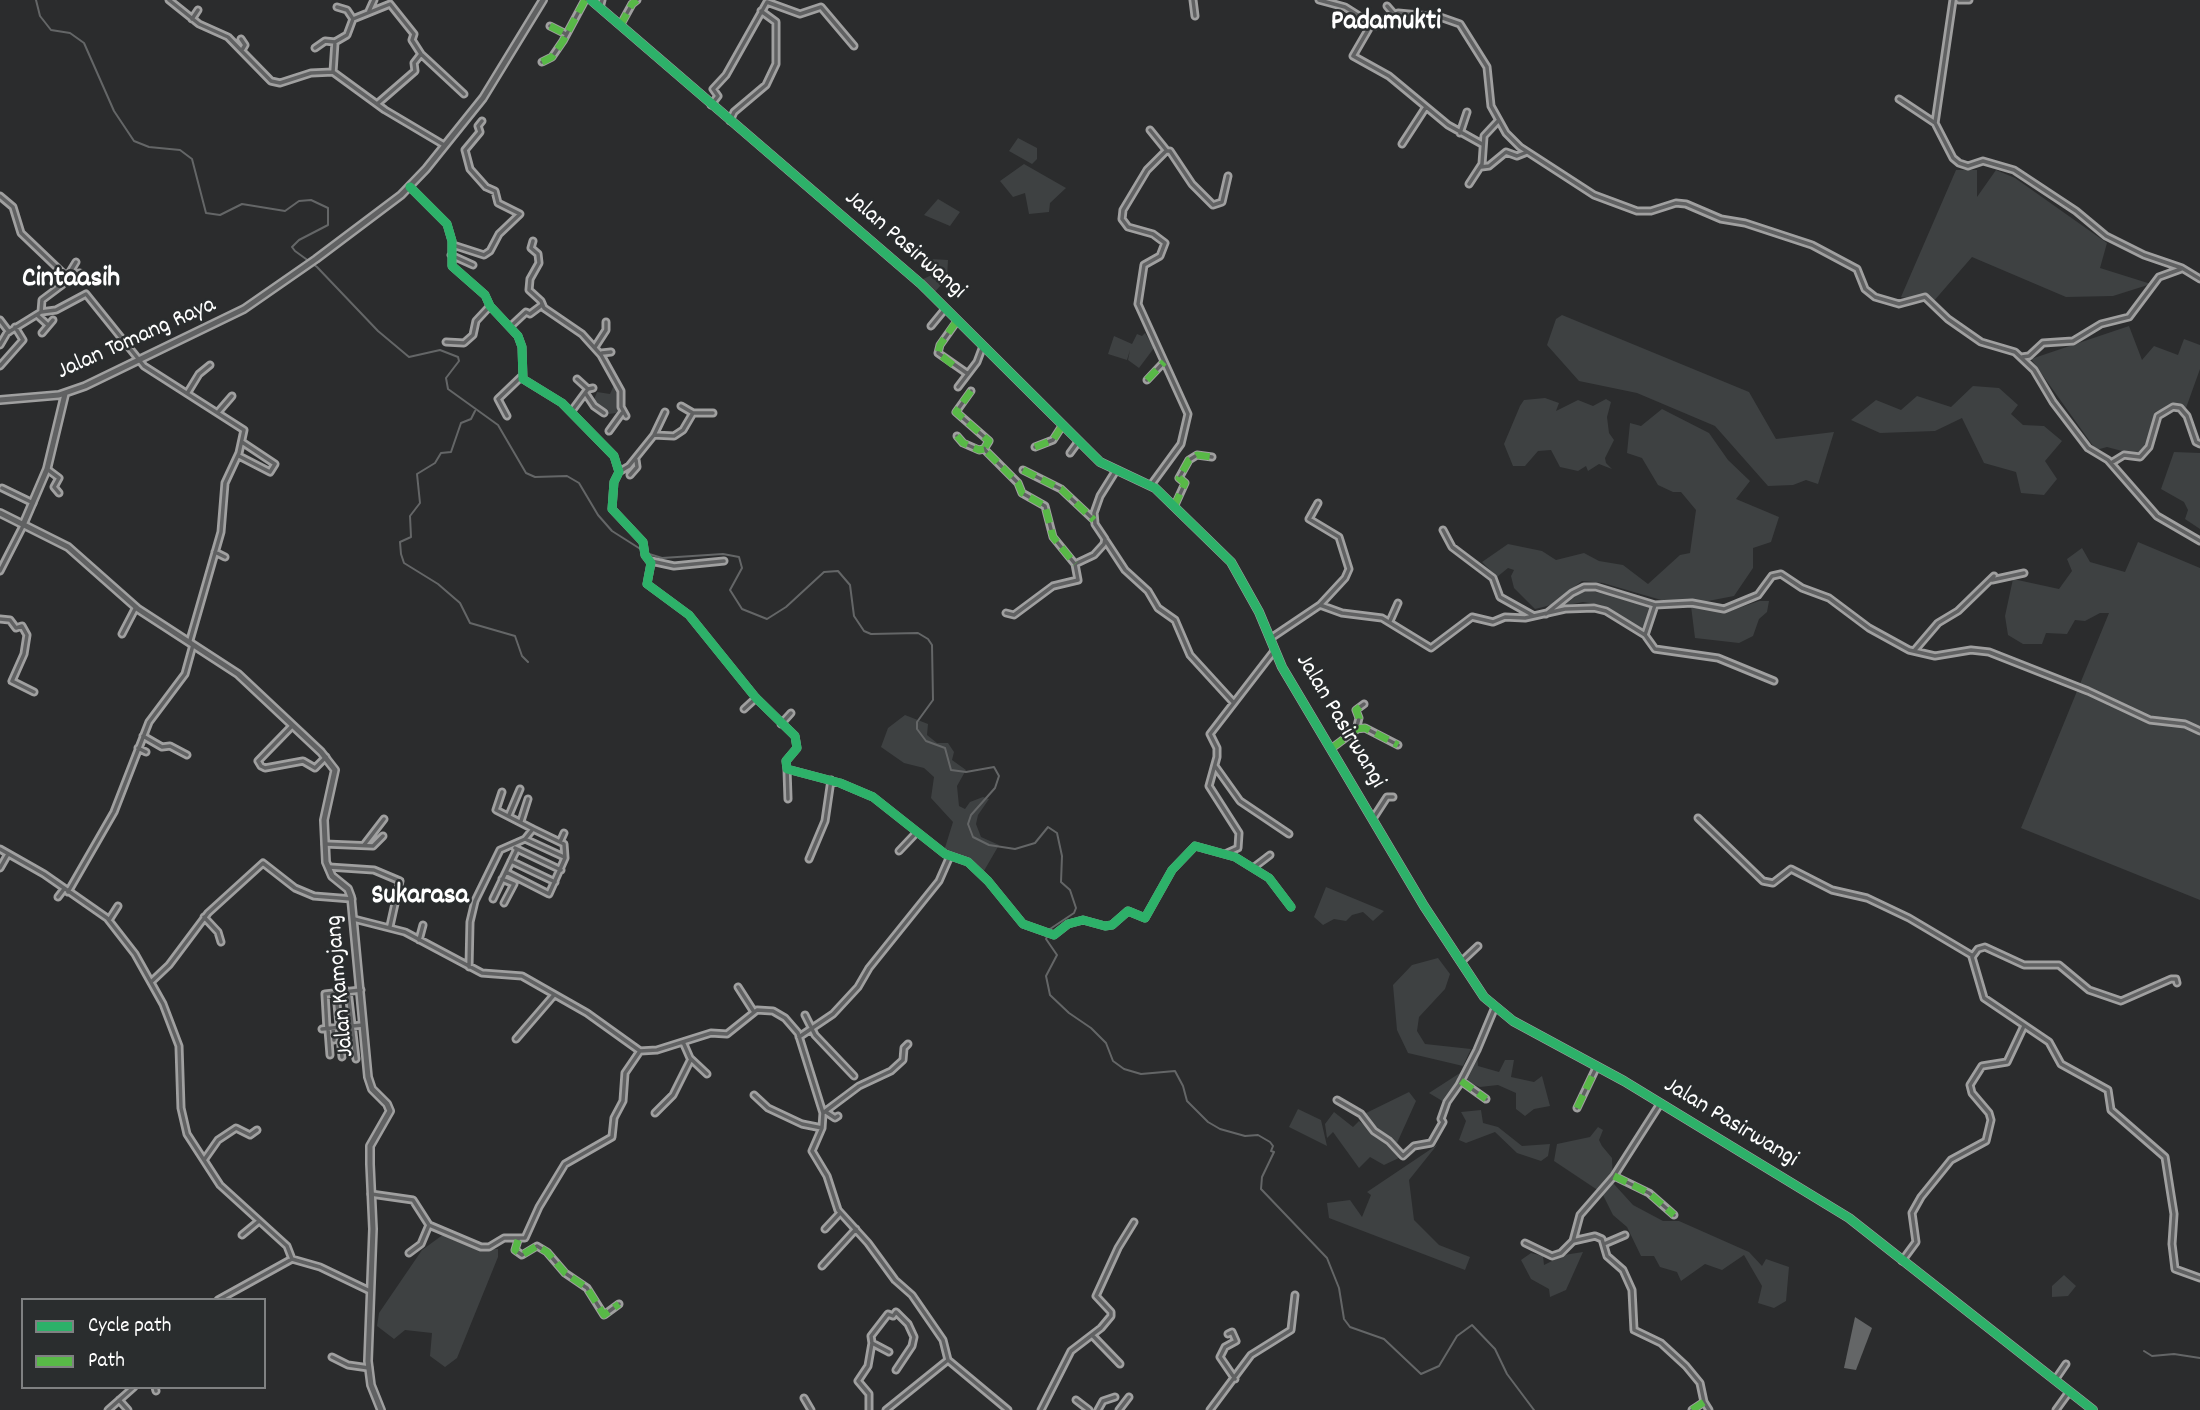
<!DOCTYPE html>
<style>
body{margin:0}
#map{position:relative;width:2200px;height:1410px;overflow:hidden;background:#2b2c2d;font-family:Dekko,sans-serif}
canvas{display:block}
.legend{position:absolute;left:21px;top:1298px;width:245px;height:91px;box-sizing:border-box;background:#2a2d2e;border:2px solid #7f8182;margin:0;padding:9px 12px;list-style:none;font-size:21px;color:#fff}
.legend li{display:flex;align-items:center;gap:14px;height:35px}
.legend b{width:35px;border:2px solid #7f8182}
</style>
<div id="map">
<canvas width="2200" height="1410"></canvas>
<ul class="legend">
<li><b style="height:9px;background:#2db169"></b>Cycle path</li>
<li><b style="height:9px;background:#58b947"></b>Path</li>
</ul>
</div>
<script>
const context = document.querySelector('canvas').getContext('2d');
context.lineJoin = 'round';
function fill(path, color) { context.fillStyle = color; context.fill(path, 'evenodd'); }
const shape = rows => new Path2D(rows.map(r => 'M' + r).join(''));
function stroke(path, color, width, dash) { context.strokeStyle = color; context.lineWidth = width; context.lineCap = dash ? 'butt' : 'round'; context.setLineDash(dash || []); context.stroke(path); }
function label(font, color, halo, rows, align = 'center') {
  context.font = font + ' Dekko,sans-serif'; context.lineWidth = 5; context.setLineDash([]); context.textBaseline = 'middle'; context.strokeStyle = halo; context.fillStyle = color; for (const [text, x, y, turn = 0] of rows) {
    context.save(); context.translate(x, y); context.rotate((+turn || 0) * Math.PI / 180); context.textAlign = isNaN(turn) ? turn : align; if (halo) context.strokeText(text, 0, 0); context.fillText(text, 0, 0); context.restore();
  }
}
const green = shape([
 [1018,138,1037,148,1037,159,1032,164,1009,151],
 [1024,164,1066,188,1050,203,1049,212,1029,214,1025,193,1013,197,1000,181],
 [1956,170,1977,170,1977,197,1996,170,2015,178,2107,243,2100,268,2151,284,2113,296,2066,297,1972,257,1933,302,1901,297],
 [938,199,960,212,950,226,924,215],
 [931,259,948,260,947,278,934,293,921,280,934,274],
 [1562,315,1749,392,1776,439,1834,432,1818,484,1806,480,1793,485,1768,486,1715,426,1637,393,1579,381,1547,345,1556,319],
 [2129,326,2142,360,2154,346,2178,355,2184,339,2200,345,2200,369,2186,408,2175,404,2155,412,2147,446,2137,455,2107,447,2096,450,2031,359],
 [1145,333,1154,348,1139,368,1128,360,1130,350,1127,360,1108,354,1114,336,1132,344,1137,334,1142,336],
 [614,385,620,393,620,408,616,413,609,414,592,405,597,392,610,394],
 [1973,386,1999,388,2018,405,2011,414,2023,425,2044,426,2062,441,2045,461,2057,479,2044,495,2021,493,2016,472,1984,463,1962,418,1935,431,1880,433,1851,420,1876,400,1901,410,1917,396,1951,407],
 [1545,398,1559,403,1556,411,1578,400,1593,406,1606,399,1611,402,1607,417,1609,433,1614,440,1605,458,1606,463,1612,469,1599,464,1588,471,1586,466,1578,471,1560,467,1551,450,1538,451,1525,466,1513,466,1504,444,1520,406,1524,400],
 [1662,409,1709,433,1728,460,1750,481,1736,499,1779,517,1771,542,1753,548,1753,568,1734,596,1708,601,1668,602,1603,583,1582,581,1551,605,1535,609,1514,588,1511,576,1514,570,1508,568,1497,577,1482,562,1508,544,1542,551,1556,560,1584,553,1599,561,1623,565,1648,584,1680,555,1690,553,1696,510,1681,492,1673,492,1658,485,1642,458,1627,453,1630,423,1641,426],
 [2174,452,2200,453,2200,529,2185,519,2188,510,2184,502,2161,489],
 [2138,542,2200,568,2200,900,2021,828,2109,613,2100,613,2085,621,2075,620,2067,634,2046,633,2042,644,2023,644,2008,635,2005,616,2013,579,2059,589,2072,571,2067,559,2082,548,2090,562,2125,572],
 [1584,590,1617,596,1652,609,1642,629,1601,605,1583,602,1563,606],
 [1759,601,1769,601,1767,612,1759,619,1753,636,1739,643,1695,638,1691,606,1727,612],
 [905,715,928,724,927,735,937,743,948,743,954,752,952,760,966,770,957,786,959,806,965,809,970,802,983,797,989,799,978,815,976,824,981,837,999,845,981,876,944,851,953,822,931,798,934,777,924,768,904,763,881,747,888,728],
 [1326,887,1384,911,1373,921,1363,912,1352,915,1346,921,1334,919,1323,925,1314,917],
 [1438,958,1450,974,1445,989,1419,1017,1417,1031,1425,1044,1471,1049,1463,1066,1408,1053,1397,1030,1393,985,1412,965],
 [1477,1054,1478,1066,1499,1072,1505,1060,1514,1060,1511,1077,1534,1082,1542,1076,1550,1106,1534,1109,1525,1116,1516,1109,1516,1093,1498,1085,1480,1087,1463,1080],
 [1463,1071,1444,1102,1429,1093],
 [1409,1092,1416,1101,1397,1143,1378,1131,1362,1115],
 [1298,1109,1321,1120,1327,1146,1289,1127],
 [1481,1110,1483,1123,1498,1127,1522,1146,1550,1144,1548,1156,1541,1161,1517,1153,1495,1132,1466,1143,1459,1140,1466,1121,1461,1112],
 [1334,1112,1353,1127,1359,1121,1403,1156,1384,1165,1370,1157,1359,1168,1333,1132,1327,1138,1325,1124],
 [1598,1127,1603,1130,1599,1140,1602,1146,1612,1158,1613,1183,1633,1205,1663,1221,1679,1221,1749,1252,1762,1266,1766,1259,1789,1267,1786,1301,1774,1308,1758,1303,1762,1286,1744,1255,1722,1270,1705,1264,1681,1281,1677,1272,1660,1267,1654,1256,1641,1256,1627,1227,1613,1215,1602,1193,1554,1161,1557,1144,1590,1137],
 [1437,1145,1409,1180,1414,1220,1439,1245,1470,1257,1465,1270,1329,1218,1327,1203,1350,1200,1362,1217,1371,1195,1367,1192],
 [444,1234,480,1249,498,1249,498,1257,457,1358,445,1367,430,1356,432,1333,405,1330,394,1339,377,1326,379,1313,422,1250],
 [1583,1252,1566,1290,1550,1297,1549,1289,1531,1279,1521,1260,1531,1253,1543,1256,1544,1265,1564,1255],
 [2064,1275,2076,1286,2068,1296,2052,1297,2052,1286]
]);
const water = shape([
 [1855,1317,1872,1328,1856,1370,1844,1368]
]);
const stream = shape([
 [36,0,40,16,51,30,70,33,84,43,114,111,134,141,149,147,180,150,192,159,206,213,220,215,242,204,285,211,299,201,311,200,328,208,328,225,299,240,292,247,295,251,317,267,378,331,409,357,440,350,458,357,459,361,446,378,448,389,498,425,526,473,535,477,567,476,579,483,598,515,612,531,642,550],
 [475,411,471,419,461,423,451,452,441,453,435,463,417,474,420,503,410,516,411,537,400,542,401,554,404,563,438,584,460,603,470,623,515,636,522,656,528,662],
 [646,553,662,558,723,554,739,557,742,568,730,590,742,609,767,619,786,607,824,572,838,571,850,585,854,616,864,631,871,634,918,633,928,639,932,645,933,700,917,722,917,729,926,741,945,748,951,770,966,772,994,767,999,776,995,788,971,815,968,824,973,837,989,845,1015,849,1035,843,1048,827,1057,833,1062,856,1061,882,1070,890,1076,908,1074,913,1050,929,1046,939,1057,955,1046,976,1050,995,1069,1013,1091,1028,1106,1043,1113,1061,1124,1069,1141,1074,1175,1071,1183,1086,1187,1101,1208,1122,1220,1129,1245,1136,1258,1135,1270,1142,1273,1146,1271,1151,1274,1152,1262,1177,1261,1189,1327,1258,1339,1288,1344,1319,1350,1327,1384,1339,1421,1374,1439,1366,1457,1336,1472,1325,1495,1349,1507,1374,1534,1410],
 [2144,1351,2152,1356,2174,1354,2200,1358]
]);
const street = shape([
 [169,0,199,24,228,37,271,81,280,83,311,73,333,72,385,110,444,145],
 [1193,0,1195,16],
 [1319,0,1345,7,1375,26,1398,13,1440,17,1460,24,1487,67,1491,106,1506,133,1520,147,1594,195,1637,211,1651,211,1676,203,1686,204,1721,219,1745,223,1812,245,1857,269,1865,289,1875,297,1899,304,1925,297,1948,319,1981,342,2015,352,2034,370,2053,402,2088,448,2108,460,2157,516,2200,541],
 [1959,0,1969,0],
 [1387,6,1394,14],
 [337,7,347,10,353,19],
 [600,8,602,0],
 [369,11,374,0],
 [192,19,198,10],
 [621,24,632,4,637,0],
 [1371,25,1353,56,1389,76,1448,125,1482,144],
 [550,26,566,34],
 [241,39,245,45,242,50],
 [315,48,325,41,335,42],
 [542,62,552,57,563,41,585,0],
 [333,72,335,42,347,35,353,19,390,4,414,34,412,40,421,54,464,94],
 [1899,99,1935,123,1953,158,1959,163,1968,166,1983,161,2014,170,2076,211,2106,236,2144,255,2182,268,2200,279],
 [377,104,415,71,414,63,421,54],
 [711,105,718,96,713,89,726,75,767,2,800,14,821,7,854,46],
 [730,121,734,112,766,85,776,64,776,22,761,11],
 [1935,123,1953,0],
 [1150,130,1167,151],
 [1460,133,1467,112],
 [1402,144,1426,107],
 [1481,167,1489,166,1506,152,1517,156,1527,152],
 [1469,184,1482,164,1484,136,1498,121],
 [410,187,447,224,452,241,452,266,485,295,490,306,518,336,522,347,523,379,562,403,614,456,619,472,614,482,612,509,643,542,645,555,651,563,647,584,689,615,756,698,795,736,797,748,786,761,787,769,840,783,873,797,945,854,968,862,988,881,1023,924,1054,935,1068,924,1083,920,1105,926,1112,925,1128,911,1145,918,1172,870,1195,846,1235,857,1269,878,1291,907],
 [0,196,13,207,21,233,66,276],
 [533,241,531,248,538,254,539,263,530,279,529,290,541,301,544,308,582,334,601,355,621,391,621,407,626,416],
 [453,245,484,255,490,251,499,234,520,214,498,203,495,191,486,187,470,169,465,150,480,132,478,126,482,121],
 [451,255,473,265],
 [67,276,80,273],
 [41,312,56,310,86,294,144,366,244,430,239,453,225,483,221,532,190,640],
 [37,315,48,325],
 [0,320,9,332],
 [957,321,940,345,938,353,968,374],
 [511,326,526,312,530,314,542,305],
 [931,326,945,309],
 [42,333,53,320],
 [446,342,464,343,473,335,476,321,490,306],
 [0,345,7,333,41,312,42,300,62,285,76,262],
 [595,347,606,330,606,322],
 [602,353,611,352],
 [2022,357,2029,356,2043,343,2073,341,2101,324,2129,317,2159,277,2181,269],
 [0,366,23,340,15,327],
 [577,379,588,389],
 [1147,380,1164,362],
 [958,387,977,362,983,346],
 [971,391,956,412,989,441,984,449,1018,483,1022,493,1045,506,1053,537,1075,564],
 [188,392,199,374,210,365],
 [586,394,594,406,604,413],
 [681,406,693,413],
 [219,411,232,396],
 [571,412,588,389,593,388],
 [507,416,498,399,522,376],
 [609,431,622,413],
 [654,435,665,412],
 [957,436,963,443,979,450,984,449],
 [1035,447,1053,440,1062,426],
 [1070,453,1078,442],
 [239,456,270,472,275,464,242,442],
 [2111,463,2124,455,2140,457,2149,447,2158,416,2173,407,2180,408,2187,416,2196,442,2200,444],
 [47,469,59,478,54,487,59,493],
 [1023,470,1061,489,1094,520],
 [619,472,629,466,654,435,674,436,683,430,693,413,713,413],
 [630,475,637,467,636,460],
 [1151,485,1181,444,1188,414,1138,304,1144,265,1160,256,1165,243,1153,234,1128,227,1122,219,1123,210,1147,170,1166,151,1170,151,1192,184,1213,205,1222,202,1228,176],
 [2,488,33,503],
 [1318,503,1309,519,1339,537,1349,569,1345,578,1320,605],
 [1175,505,1185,483,1179,478,1189,460,1197,455,1212,457],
 [1443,530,1452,547,1493,578,1500,597,1534,616],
 [1106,541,1125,570,1148,591,1158,608,1175,620,1190,655,1233,702],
 [215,552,225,557],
 [651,561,674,566,724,561],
 [0,571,23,526],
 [1992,580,2024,573],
 [1006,613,1014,615,1053,586,1078,580,1075,564,1094,555,1104,544,1105,539,1095,524,1094,513,1100,496,1115,472],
 [1546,614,1572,593,1584,587,1596,587,1655,605,1692,603,1724,609,1758,595,1772,576,1781,574,1802,588,1829,598,1869,628,1909,650,1935,656,1971,650,1989,652,2088,691,2150,720,2185,724,2200,731],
 [0,619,10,620,16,628,22,626,27,635,24,654,12,681,34,692],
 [1390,621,1398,603],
 [122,634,136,607],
 [1645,635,1655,605],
 [1271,638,1320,605,1342,613,1382,618,1431,648,1472,617,1493,622,1505,617,1525,618,1565,609,1594,608,1606,611,1645,635,1655,649,1718,658,1774,681],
 [1914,651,1938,623,1958,611,1994,576],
 [744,709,756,698],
 [781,724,791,713],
 [292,726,258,761,261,766,265,768,303,761,315,768,326,757],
 [1356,729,1365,728,1398,745],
 [143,736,162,747,170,746,187,755],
 [138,748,146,752],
 [1332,748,1356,730,1359,718,1356,710,1364,704],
 [1215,766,1240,801,1289,834],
 [787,769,788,799],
 [502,792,496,810,533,829],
 [509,815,520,789],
 [1374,817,1387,797,1393,797],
 [1698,818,1763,881,1773,883,1791,869,1832,890,1867,898,1909,918,1973,956],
 [521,821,528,799],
 [525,839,564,857],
 [560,842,564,833],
 [325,844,373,846,383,836],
 [364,845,384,819],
 [515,848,561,870],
 [0,849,44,874,107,918,135,954,163,1004,179,1046,181,1108,187,1134,220,1185,287,1246,292,1259],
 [899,851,917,832],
 [1227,853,1238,848,1239,833,1209,786,1217,757,1217,748,1210,734,1274,651],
 [809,859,825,821,831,780],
 [511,861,555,882],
 [329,867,374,870,400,881,390,926],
 [0,868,8,854],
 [1253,868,1270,855],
 [502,879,514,884,504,903],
 [68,892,114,812,149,722,185,674,193,645],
 [58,897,64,889],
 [493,899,517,849],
 [204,917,218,932,221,942],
 [354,919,405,932,482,973,522,976,587,1013,640,1051,657,1050,711,1033,727,1034,757,1010,773,1011,785,1018,798,1033,823,1113,822,1128,812,1151,827,1176,838,1210,868,1243,895,1280,912,1295,943,1340,948,1360,1008,1410],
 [109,920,118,906],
 [419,940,423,925],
 [1462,961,1478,946],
 [469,967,470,922,475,901,500,850,525,839,533,829,564,844,565,858,549,894,506,872],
 [151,982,169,965,208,913,263,863,295,888,314,896,352,899],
 [2177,983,2176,979,2171,979,2121,1001,2089,990,2059,965,2024,965,1985,947,1978,949,1972,957,1984,998,2049,1042,2061,1064,2108,1090,2111,1110,2165,1157,2174,1214,2172,1244,2175,1269,2200,1278],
 [738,987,754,1012],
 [348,991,356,1059],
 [336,993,342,1057],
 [805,1015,815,1035,854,1076],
 [333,1028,334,1040],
 [322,1029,363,1025],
 [327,1029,325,994,361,990],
 [328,1029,330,1055],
 [799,1037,833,1014,858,987,869,968,939,881,950,856],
 [516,1039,554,995],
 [683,1042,690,1058,707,1074],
 [1461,1081,1486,1099],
 [754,1095,768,1108,802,1124,822,1128],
 [1337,1100,1361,1114,1374,1131,1389,1141,1403,1156,1414,1146,1431,1143,1443,1122,1441,1119,1447,1102,1459,1085,1477,1050,1495,1007],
 [1660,1104,1614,1176,1580,1215,1573,1241,1595,1236,1602,1239,1607,1256,1623,1270,1632,1290,1634,1330,1661,1343,1686,1366,1700,1383,1704,1402,1709,1410],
 [1577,1108,1597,1066],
 [826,1112,835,1118,838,1116],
 [655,1113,673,1095,691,1059],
 [823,1113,859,1086,891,1071,903,1060,904,1048,908,1044],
 [204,1160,218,1140,236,1128,250,1135,257,1130],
 [1614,1176,1649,1193,1674,1215],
 [371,1194,413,1200,429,1225,481,1247,489,1247,504,1238,525,1238,539,1207,565,1164,612,1137,614,1118,623,1101,625,1073,640,1051],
 [825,1229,840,1213],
 [242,1235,259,1221],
 [518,1240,515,1250,522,1255,537,1246,547,1252,565,1273,587,1288,604,1315,619,1304],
 [1525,1243,1552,1256,1561,1253,1573,1241],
 [1604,1244,1625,1235],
 [409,1253,421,1244,429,1225],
 [1902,1261,1916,1242,1912,1213,1921,1197,1951,1160,1986,1141,1991,1120,1989,1113,1972,1093,1970,1085,1982,1066,2007,1062,2024,1026],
 [822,1266,856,1229],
 [218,1300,292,1259,320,1267,370,1291],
 [1228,1334,1232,1332,1236,1341,1225,1347,1220,1357,1235,1379],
 [1092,1335,1120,1364],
 [872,1343,871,1336,888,1314,893,1316,896,1312,908,1324,914,1337,912,1346,896,1370],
 [332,1357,348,1365,369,1368],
 [2055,1380,2066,1364],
 [155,1387,156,1391],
 [804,1398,811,1410],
 [119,1400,128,1410],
 [1076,1400,1089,1410],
 [108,1410,134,1387],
 [869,1410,869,1394,858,1381,868,1366,872,1343,889,1352],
 [886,1410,948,1360],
 [1041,1410,1071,1351,1101,1328,1111,1316,1111,1312,1096,1296,1118,1248,1134,1222],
 [1098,1410,1103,1401,1115,1397],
 [1119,1410,1129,1397],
 [1210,1410,1251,1355,1291,1330,1295,1295],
 [1692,1410,1704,1402],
 [2056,1410,2069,1392]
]);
const secondary = shape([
 [591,0,921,284,1100,462,1155,488,1231,562,1259,612,1282,667,1424,906,1484,997,1513,1021,1624,1081,1849,1218,2093,1410],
 [0,400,59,395,85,386,244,309,316,259,401,195,426,169,483,98,543,0],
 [0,513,68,547,138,609,238,674,321,752,335,770,324,820,326,862,332,876,348,889,351,897,368,1077,372,1089,387,1104,390,1111,370,1146,370,1164,373,1229,368,1361,371,1385,381,1410],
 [23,525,47,469,65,394]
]);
const quiet = shape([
 [550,26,566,34],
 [620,26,632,4,637,0],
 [542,62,552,57,563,41,585,0],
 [953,365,938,353,940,345,958,319],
 [1147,380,1164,362],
 [971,391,956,412,989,441,984,449,1018,483,1022,493,1045,506,1053,537,1075,564],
 [957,436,963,443,979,450,984,449],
 [1035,447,1053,440,1062,426],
 [1023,470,1061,489,1094,520],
 [1174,507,1185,483,1179,478,1189,460,1197,455,1212,457],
 [1356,729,1365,728,1398,745],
 [1332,748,1356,730,1359,718,1356,710,1364,704],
 [1461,1081,1486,1099],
 [1577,1108,1597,1066],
 [1614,1176,1649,1193,1674,1215],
 [518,1240,515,1250,522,1255,537,1246,547,1252,565,1273,587,1288,604,1315,619,1304],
 [1692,1410,1704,1402]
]);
const cycleway = shape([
 [591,0,921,284,1100,462,1155,488,1231,562,1259,612,1282,667,1424,906,1484,997,1513,1021,1624,1081,1849,1218,2093,1410],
 [410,187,447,224,452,241,452,266,485,295,490,306,518,336,522,347,523,379,562,403,614,456,619,472,614,482,612,509,643,542,645,555,651,563,647,584,689,615,756,698,795,736,797,748,786,761,787,769,840,783,873,797,945,854,968,862,988,881,1023,924,1054,935,1068,924,1083,920,1105,926,1112,925,1128,911,1145,918,1172,870,1195,846,1235,857,1269,878,1291,907]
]);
const streetNames = [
 ["Jalan Pasirwangi",904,246,41],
 ["Jalan Tomang Raya",137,340,-24],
 ["Jalan Pasirwangi",1339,722,59],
 ["Jalan Kamojang",342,986,-95],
 ["Jalan Pasirwangi",1730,1124,31]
];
const quarterNames = [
 ["Padamukti",1386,24],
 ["Cintaasih",71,281],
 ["Sukarasa",420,898]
];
fill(green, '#3e4142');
fill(water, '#646667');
stroke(stream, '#646667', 2);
stroke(street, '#a0a0a0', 9);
stroke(secondary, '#a0a0a0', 10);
stroke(street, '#606162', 3.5);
stroke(secondary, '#606162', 5);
stroke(quiet, '#58b947', 7, [14, 7]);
stroke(cycleway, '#2db169', 9);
label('24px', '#fff', '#2a2d2e', streetNames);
label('bold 28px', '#fff', '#2a2d2e', quarterNames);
</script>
